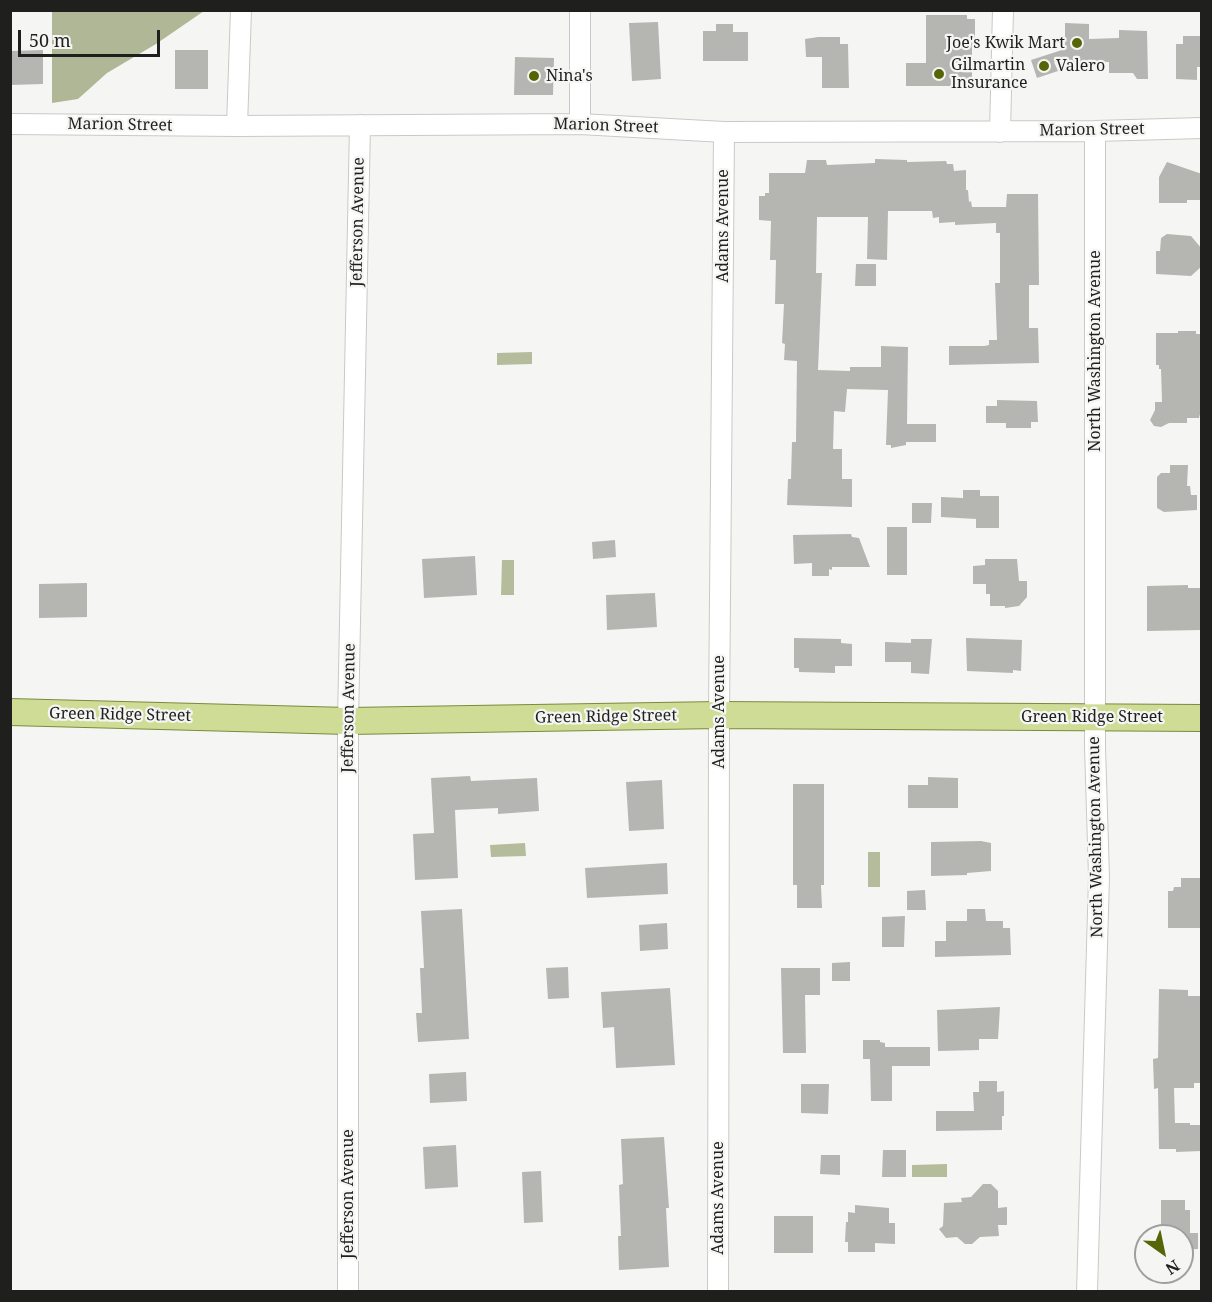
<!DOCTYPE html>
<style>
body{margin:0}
#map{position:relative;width:1212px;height:1302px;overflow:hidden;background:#f5f6f3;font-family:"Noto Serif",serif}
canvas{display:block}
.frame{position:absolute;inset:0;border:12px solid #1f1f1e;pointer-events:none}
.north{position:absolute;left:1134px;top:1224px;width:60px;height:60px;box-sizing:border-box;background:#f5f6f3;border:2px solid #9fa09e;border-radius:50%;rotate:147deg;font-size:16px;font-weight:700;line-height:24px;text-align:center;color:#1f1f1e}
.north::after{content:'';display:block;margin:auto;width:21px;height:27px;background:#576509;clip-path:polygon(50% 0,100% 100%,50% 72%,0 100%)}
.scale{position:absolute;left:18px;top:30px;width:142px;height:27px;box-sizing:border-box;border:3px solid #1f1f1e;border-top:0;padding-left:8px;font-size:18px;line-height:21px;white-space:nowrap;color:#1f1f1e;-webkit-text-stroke:4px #f5f6f3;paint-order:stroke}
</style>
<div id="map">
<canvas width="1212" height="1302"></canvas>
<div class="frame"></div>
<div class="north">N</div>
<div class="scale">50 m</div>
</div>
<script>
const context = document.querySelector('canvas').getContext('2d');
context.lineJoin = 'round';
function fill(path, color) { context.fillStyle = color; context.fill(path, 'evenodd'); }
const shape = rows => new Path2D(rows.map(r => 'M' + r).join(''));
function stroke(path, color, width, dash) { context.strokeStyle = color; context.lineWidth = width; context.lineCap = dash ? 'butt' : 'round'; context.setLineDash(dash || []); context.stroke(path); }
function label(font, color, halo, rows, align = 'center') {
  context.font = font + ' "Noto Serif",serif'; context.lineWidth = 4.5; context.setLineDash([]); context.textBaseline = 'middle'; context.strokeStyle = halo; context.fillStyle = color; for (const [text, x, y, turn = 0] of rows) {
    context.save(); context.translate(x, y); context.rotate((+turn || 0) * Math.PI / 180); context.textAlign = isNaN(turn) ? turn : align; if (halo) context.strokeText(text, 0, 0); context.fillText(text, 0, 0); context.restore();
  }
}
const forest = shape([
 [52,11,52,10,204,11,156,44,107,73,78,99,52,103]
]);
const water = shape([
 [532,352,532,364,497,365,497,353],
 [502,560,514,560,514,595,501,595],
 [525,843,526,856,491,857,490,845],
 [868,852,880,852,880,887,868,887],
 [947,1164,947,1177,912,1177,912,1165]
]);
const building = shape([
 [926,15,967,15,967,19,975,19,975,45,972,45,972,86,906,86,906,63,926,63],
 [658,22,661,79,632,81,629,23],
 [1065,23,1089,24,1089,39,1119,38,1119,30,1147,31,1148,79,1137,79,1133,73,1109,73,1109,62,1054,62,1058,71,1037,78,1031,60,1065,49],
 [716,24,733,24,733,32,748,32,748,61,703,61,703,31,716,31],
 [1183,36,1202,36,1202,67,1197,67,1197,80,1176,79,1176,44,1183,44],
 [818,37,840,37,840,44,848,44,849,88,822,88,822,57,806,57,805,39],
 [43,50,43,84,10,85,10,51],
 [175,50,208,50,208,89,175,89],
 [515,57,554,58,553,95,514,95],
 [875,159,907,160,907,162,946,161,947,164,953,164,954,171,966,170,966,190,968,190,969,202,971,201,972,207,1006,207,1007,194,1038,194,1039,285,1029,285,1029,328,1038,328,1039,363,949,365,949,346,984,346,989,345,989,340,997,340,995,283,1000,283,1000,233,996,233,996,223,955,225,955,222,939,223,939,217,933,218,932,211,888,211,887,260,867,259,868,217,817,217,816,273,822,273,818,370,850,371,850,367,881,367,881,346,908,347,907,424,936,424,936,442,906,442,906,445,891,448,891,445,886,445,888,390,847,389,845,412,834,411,833,449,842,449,842,479,852,479,852,507,787,505,788,479,791,479,792,442,796,442,797,361,784,360,785,344,782,343,784,304,775,304,776,260,770,260,771,221,759,220,759,196,765,196,765,193,769,193,769,173,805,173,807,160,826,160,827,165,875,163],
 [1167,162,1202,174,1202,200,1187,200,1187,203,1159,203,1159,177],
 [1167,234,1191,236,1202,249,1202,266,1191,276,1156,274,1156,251,1160,251,1161,238],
 [856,264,876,264,876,286,855,286],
 [1178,331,1196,331,1196,334,1202,334,1202,414,1200,414,1199,418,1187,418,1187,423,1169,423,1161,427,1154,426,1150,420,1155,410,1155,402,1162,402,1161,369,1159,369,1159,365,1156,365,1156,333,1178,333],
 [997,400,1037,401,1038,422,1031,422,1031,428,1006,428,1006,423,986,423,986,406,997,406],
 [1170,465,1188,465,1187,486,1190,486,1191,495,1197,495,1197,510,1164,512,1157,508,1157,477,1161,473,1170,473],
 [963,490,980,490,980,496,999,496,999,528,976,528,976,519,941,517,941,497,963,498],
 [912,503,932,503,931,523,912,523],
 [887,527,907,527,907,575,887,575],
 [851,534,852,537,859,538,870,567,832,567,832,570,829,569,829,576,812,576,812,563,794,564,793,535],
 [615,540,616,557,593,559,592,542],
 [475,556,477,595,424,598,422,559],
 [985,559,1017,559,1019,581,1027,581,1027,597,1019,606,1005,608,1005,606,990,606,990,594,986,594,986,584,973,584,973,566,985,565],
 [87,583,87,617,39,618,39,584],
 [1188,585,1188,588,1202,588,1202,630,1147,631,1147,586],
 [655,593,657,627,607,630,606,595],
 [794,638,841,639,841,643,852,644,852,666,835,666,835,673,799,672,799,668,794,668],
 [966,638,1022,640,1021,671,1013,670,1013,673,967,671],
 [911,639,932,639,929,674,911,673,911,662,885,662,885,642,911,643],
 [470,776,471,781,537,778,539,811,498,814,498,808,455,810,458,878,415,880,413,834,434,833,431,778],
 [928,777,958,778,958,808,908,808,908,785,928,785],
 [662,780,664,829,629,831,626,782],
 [793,784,824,784,824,885,821,885,822,908,797,908,797,885,793,885],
 [981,841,991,843,991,871,967,873,967,875,931,876,931,842],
 [667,863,668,894,587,898,585,868],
 [1181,878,1202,878,1202,928,1168,928,1168,891,1173,891,1174,887,1181,887],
 [925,890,926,910,907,910,907,891],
 [462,909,469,1039,418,1042,416,1013,422,1013,420,968,424,968,421,911],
 [967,909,985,909,986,921,1003,921,1003,928,1010,928,1011,955,935,957,935,941,946,941,946,921,967,921],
 [905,916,904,947,882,947,882,917],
 [667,923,668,949,640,951,639,925],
 [850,962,850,981,832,981,832,963],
 [568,967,569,998,548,999,546,968],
 [781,968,820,968,820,995,805,995,806,1053,783,1053],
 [670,988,675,1065,616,1068,614,1027,603,1028,601,992],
 [1159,989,1188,990,1188,996,1202,996,1202,1083,1194,1083,1194,1088,1174,1088,1175,1123,1190,1123,1190,1125,1202,1125,1202,1151,1176,1152,1176,1149,1159,1149,1158,1088,1154,1089,1153,1059,1158,1058],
 [1000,1007,998,1039,979,1039,979,1050,938,1051,937,1010],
 [863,1040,880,1040,880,1042,885,1043,885,1047,930,1047,930,1066,892,1066,892,1101,871,1101,870,1059,863,1059],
 [466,1072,467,1101,430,1103,429,1074],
 [979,1081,997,1081,997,1092,1004,1091,1004,1116,1002,1116,1002,1130,936,1131,936,1111,974,1111,973,1092,979,1092],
 [801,1084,829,1084,828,1114,801,1113],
 [664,1137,669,1208,666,1208,669,1267,619,1270,618,1236,621,1236,619,1185,623,1184,621,1139],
 [456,1145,458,1187,425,1189,423,1147],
 [883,1150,906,1150,906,1177,882,1177],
 [821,1155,840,1155,840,1175,820,1174],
 [541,1171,543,1222,524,1223,522,1172],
 [983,1184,991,1184,998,1191,998,1208,1007,1207,1007,1225,998,1225,999,1236,980,1237,972,1244,965,1244,957,1237,946,1238,939,1229,943,1226,944,1203,962,1202,961,1198,971,1197],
 [1161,1200,1185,1200,1185,1210,1190,1210,1190,1233,1198,1233,1198,1249,1182,1250,1182,1236,1161,1236],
 [855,1205,889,1208,889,1223,895,1223,895,1244,875,1243,875,1252,848,1252,848,1242,845,1242,846,1222,848,1222,848,1212,855,1213],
 [774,1216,813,1216,813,1253,774,1253]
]);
const minor = shape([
 [580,10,580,124],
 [10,124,237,126,580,124,724,132,1095,131,1202,128],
 [237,126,241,10],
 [1000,132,1003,10],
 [348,1292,348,721,360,125],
 [718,1292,719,715,724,132],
 [1087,1292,1099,877,1095,747,1095,131]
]);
const major = shape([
 [10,712,348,721,719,715,1202,718]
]);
const markers = [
 [1077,43,6,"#576509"],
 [1044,66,6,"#576509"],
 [939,74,6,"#576509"],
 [534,76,6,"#576509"]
];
const poiNames = [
 ["Joe's Kwik Mart",1065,43,"right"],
 ["Gilmartin",951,65],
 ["Insurance",951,83],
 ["Valero",1056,66],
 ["Nina's",546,76]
];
const streetNames = [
 ["Marion Street",120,125,1],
 ["Marion Street",606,126,2],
 ["Marion Street",1092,130,-1],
 ["Jefferson Avenue",358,222,-89],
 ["Adams Avenue",723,226,-90],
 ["North Washington Avenue",1095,351,-90],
 ["Jefferson Avenue",349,708,-89],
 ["Adams Avenue",719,712,-90],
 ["Green Ridge Street",120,715,1],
 ["Green Ridge Street",606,717,-1],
 ["Green Ridge Street",1092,717],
 ["North Washington Avenue",1096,837,-91],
 ["Jefferson Avenue",348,1194,-90],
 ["Adams Avenue",718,1198,-90]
];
fill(forest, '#afb797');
fill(water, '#b5bc9c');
fill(building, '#b5b6b2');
stroke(minor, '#c9cac7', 22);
stroke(major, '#7c8a3e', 28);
stroke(minor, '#fff', 20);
stroke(major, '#cedc95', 26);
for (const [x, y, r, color] of markers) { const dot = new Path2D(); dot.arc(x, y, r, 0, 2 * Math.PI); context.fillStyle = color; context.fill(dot); stroke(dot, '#f5f6f3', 2); }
label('16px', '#1f1f1e', '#f5f6f3', poiNames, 'left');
label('16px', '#1f1f1e', '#f5f6f3', streetNames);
</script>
